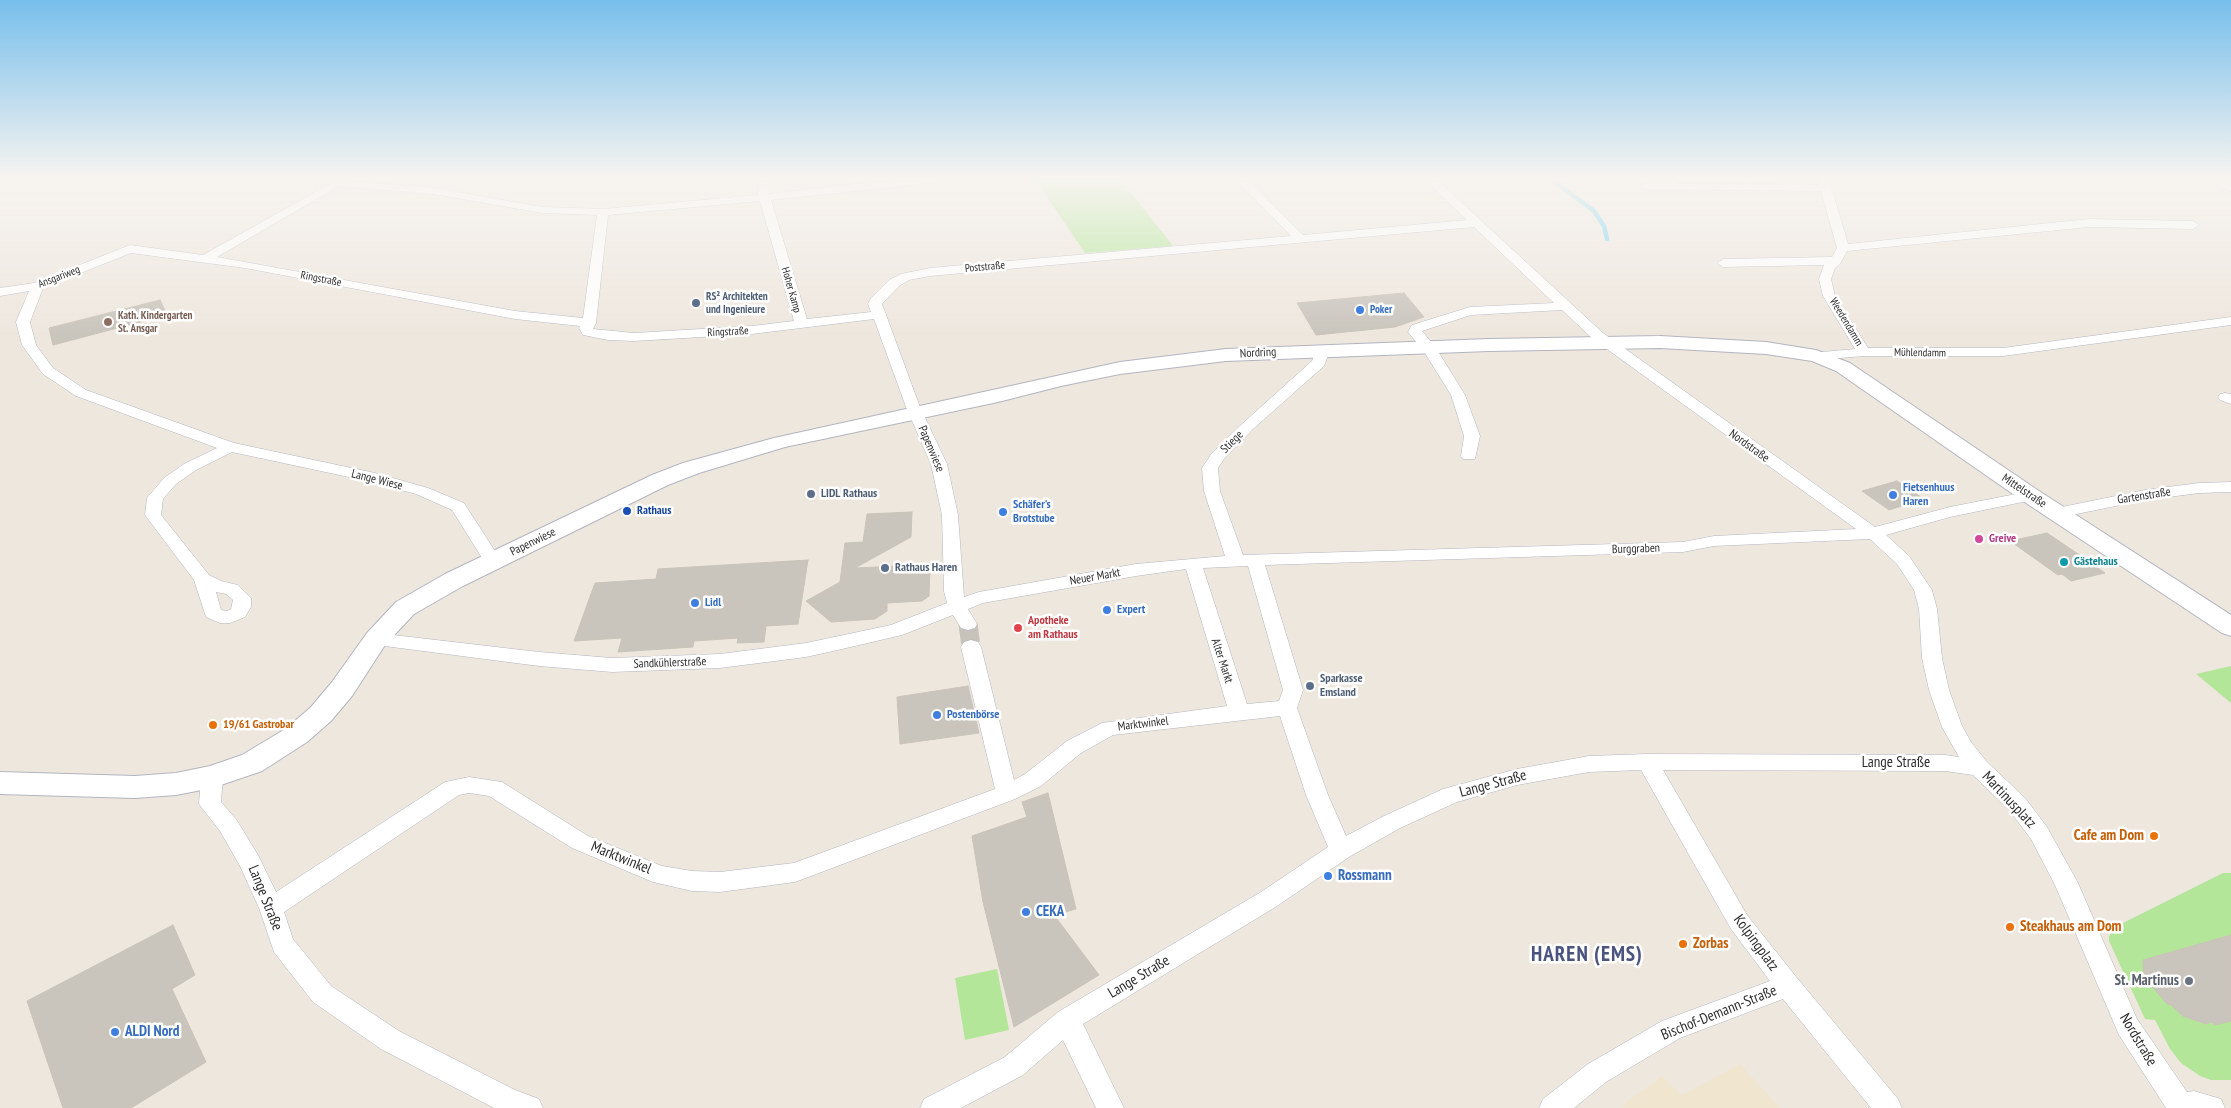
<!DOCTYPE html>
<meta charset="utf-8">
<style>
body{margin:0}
canvas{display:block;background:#eee7de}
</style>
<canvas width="2231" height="1108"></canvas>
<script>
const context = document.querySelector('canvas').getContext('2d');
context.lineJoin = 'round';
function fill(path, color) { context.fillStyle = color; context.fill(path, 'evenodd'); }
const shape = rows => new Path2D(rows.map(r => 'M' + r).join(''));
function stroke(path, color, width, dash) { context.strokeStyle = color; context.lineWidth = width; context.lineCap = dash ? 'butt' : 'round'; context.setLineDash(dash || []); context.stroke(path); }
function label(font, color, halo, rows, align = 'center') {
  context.font = font + ' "PT Sans Narrow",sans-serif'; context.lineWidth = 5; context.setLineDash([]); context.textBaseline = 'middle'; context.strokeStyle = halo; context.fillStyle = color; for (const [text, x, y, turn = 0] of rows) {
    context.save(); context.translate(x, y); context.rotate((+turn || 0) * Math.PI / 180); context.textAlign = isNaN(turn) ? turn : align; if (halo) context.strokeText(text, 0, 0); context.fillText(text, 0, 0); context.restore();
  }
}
const education = shape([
 [1740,1064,1780,1108,1622,1108,1628,1101,1662,1076,1682,1095]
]);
const green = shape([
 [1120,179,1173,246,1085,253,1035,179],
 [2231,666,2231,703,2196,674],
 [2223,873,2231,873,2231,1080,2211,1080,2200,1076,2181,1063,2170,1049,2155,1020,2145,1019,2109,941,2109,936,2117,926],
 [997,969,1009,1030,965,1040,955,978]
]);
const stream = shape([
 [1551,179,1594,211,1604,226,1607,239]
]);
const building = shape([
 [1404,293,1424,317,1395,327,1316,335,1297,303,1404,293],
 [160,300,167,315,53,345,49,328,160,300],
 [1897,481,1924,499,1889,510,1862,491,1897,481],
 [912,512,911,537,855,568,923,565,930,569,929,596,922,601,887,603,887,611,875,619,831,622,806,601,840,582,845,543,863,542,867,514,912,512],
 [2047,533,2084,558,2105,573,2071,581,2062,574,2058,575,2010,541,2047,533],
 [808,560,798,624,766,626,764,642,737,643,738,638,694,641,693,647,618,652,622,638,574,641,595,583,656,579,658,569,808,560],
 [968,686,979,733,900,744,897,697,968,686],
 [1048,793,1076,909,1054,915,1099,975,1014,1027,983,902,972,836,1027,817,1022,802,1048,793],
 [173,925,195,975,172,989,206,1062,131,1108,63,1108,27,1001,173,925],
 [2231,935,2231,1021,2215,1025,2212,1022,2206,1024,2183,1016,2170,1004,2168,1005,2144,977,2143,960,2231,935]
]);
const streetTunnel = shape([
 [968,624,971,647]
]);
const street = shape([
 [758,179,768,179,769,194,902,179,943,179,938,182,771,200,807,319,871,312,868,304,871,298,889,280,901,274,930,268,1291,236,1240,184,1239,182,1241,179,1248,180,1303,235,1467,220,1424,179,1436,179,1603,333,1875,527,1950,507,2031,491,2037,493,2039,496,2037,499,1950,517,1886,535,1909,556,1932,590,1937,609,1942,658,1949,690,1962,726,1971,742,1987,762,2025,798,2047,827,2078,883,2137,1019,2187,1092,2194,1091,2221,1099,2225,1108,2166,1108,2119,1035,2055,885,2031,839,2009,810,1973,775,1945,771,1663,770,1747,915,1797,978,1898,1099,1902,1108,1871,1108,1783,999,1680,1038,1606,1082,1574,1108,1539,1108,1543,1099,1588,1064,1662,1021,1770,981,1731,929,1641,770,1589,772,1517,785,1457,802,1400,828,1349,857,1277,906,1083,1024,1124,1108,1096,1108,1063,1040,1023,1075,961,1108,920,1108,924,1099,1005,1057,1058,1012,1261,892,1328,847,1306,795,1280,716,1113,735,1081,753,1041,786,1015,799,795,882,720,892,692,891,653,882,572,848,489,796,469,793,459,795,284,912,293,939,331,986,399,1031,515,1090,539,1099,543,1108,494,1108,381,1049,313,1002,274,952,259,908,240,866,220,831,199,804,201,777,204,771,212,769,220,771,223,777,221,802,236,819,258,855,276,892,445,782,469,777,502,782,588,836,662,866,692,871,720,872,794,863,995,789,961,647,964,642,971,640,978,642,981,647,1014,780,1025,774,1067,741,1102,723,1227,706,1186,569,1136,576,983,603,968,609,977,624,975,628,968,630,961,628,953,615,902,635,842,649,806,657,720,668,612,672,539,666,369,644,367,639,369,634,376,633,539,652,612,658,720,654,806,643,891,625,947,603,944,591,942,515,931,464,906,407,874,319,752,334,634,341,608,340,583,335,579,328,580,326,515,319,245,268,131,253,43,288,30,322,36,345,53,368,86,390,234,443,375,473,428,488,464,503,502,562,499,566,493,568,487,566,452,510,416,494,372,482,232,452,196,470,176,484,163,499,161,515,209,575,221,581,238,585,251,598,251,607,245,617,230,623,220,623,206,617,194,580,145,515,147,498,164,478,184,464,217,448,76,396,43,374,22,345,16,322,29,291,0,296,0,288,34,283,130,245,203,255,337,180,434,188,542,207,603,209,758,195,758,179],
 [339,186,434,194,542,213,597,215,583,318,515,311,217,257,339,186],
 [760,201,794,321,752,326,634,333,593,329,596,323,608,215,760,201],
 [1474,227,1554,303,1470,307,1412,325,1410,328,1408,332,1423,350,1451,395,1464,436,1461,456,1463,459,1475,459,1480,436,1465,395,1436,348,1422,331,1471,315,1562,310,1593,339,1856,529,1714,536,1683,542,1243,555,1220,491,1218,468,1224,459,1253,429,1324,366,1330,350,1323,346,1316,350,1312,361,1243,423,1212,453,1202,468,1204,491,1225,556,1136,564,979,592,964,597,958,515,947,464,920,407,882,304,899,286,909,280,930,276,1474,227],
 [1870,539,1897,564,1914,590,1919,609,1922,658,1929,690,1942,727,1959,757,1945,755,1647,754,1589,756,1517,769,1443,789,1384,816,1346,836,1328,795,1297,708,1303,690,1265,565,1683,552,1714,546,1870,539],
 [1248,566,1283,690,1279,701,1247,704,1203,568,1248,566],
 [216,592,226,594,233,600,231,609,227,611,221,610,216,592],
 [1818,179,1829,179,1848,244,2089,219,2193,221,2199,225,2193,229,2089,227,1847,251,1840,264,1835,268,1831,279,1835,296,1868,348,2003,348,2231,317,2231,325,2003,356,1864,356,1816,360,1811,359,1809,356,1811,353,1855,349,1823,296,1819,279,1824,265,1723,267,1717,263,1723,259,1832,257,1837,248,1821,191,1646,189,1640,186,1646,183,1819,185,1818,179],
 [2206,179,2221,179,2231,184,2231,191,2206,179],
 [2225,393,2231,394,2231,404,2220,400,2218,397,2220,394,2225,393],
 [2231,482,2231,492,2199,493,2145,500,2057,518,2051,517,2049,513,2051,509,2057,508,2145,490,2199,483,2231,482]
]);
const secondary = shape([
 [1660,336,1766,342,1816,350,1850,363,2039,491,2231,615,2231,636,2222,633,2023,501,1836,371,1812,361,1766,354,1660,348,1489,351,1226,361,1120,374,1061,386,998,402,785,447,699,473,668,485,463,586,414,614,385,645,352,696,331,721,307,742,262,771,212,788,176,795,135,798,0,794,0,772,135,776,176,773,210,766,242,755,287,728,311,707,332,682,367,633,396,602,445,574,652,475,683,463,774,438,1120,362,1226,349,1489,339,1660,336]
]);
const markers = [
 [696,303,5,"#5c6f8a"],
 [1360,310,5,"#3f7fe0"],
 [108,322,5,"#8d6e63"],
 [811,494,5,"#5c6f8a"],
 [1893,495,5,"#3f7fe0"],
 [627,511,5,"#1a4fb4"],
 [1003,512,5,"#3f7fe0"],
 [1979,539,5,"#d1479c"],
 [2064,562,5,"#0f9aa8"],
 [885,568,5,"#5c6f8a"],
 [695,603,5,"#3f7fe0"],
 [1107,610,5,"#3f7fe0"],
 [1018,628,5,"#e0444e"],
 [1310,686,5,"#5c6f8a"],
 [937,715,5,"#3f7fe0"],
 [213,725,5,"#e8710a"],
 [2154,836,5,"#e8710a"],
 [1328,876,5,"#3f7fe0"],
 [1026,912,5,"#3f7fe0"],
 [2010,927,5,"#e8710a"],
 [1683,944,5,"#e8710a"],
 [2189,981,5,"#6b7280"],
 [115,1032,5,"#3f7fe0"]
];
const farStreetnames = [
 ["Poststraße",985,267,-5],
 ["Ansgariweg",59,277,-21],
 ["Ringstraße",321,279,11],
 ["Hoher Kamp",791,290,74],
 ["Weedendamm",1846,322,59],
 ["Ringstraße",728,332,-3],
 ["Mühlendamm",1920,353,1]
];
const farServicenames = [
 ["RS² Architekten",706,297],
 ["und Ingenieure",706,310]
];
const farShopnames = [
 ["Poker",1370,310]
];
const farEducationnames = [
 ["Kath. Kindergarten",118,316],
 ["St. Ansgar",118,329]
];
const streetNames = [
 ["Nordring",1258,353,-3],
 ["Stiege",1232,442,-45],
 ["Nordstraße",1749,446,36],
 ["Papenwiese",931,449,67],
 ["Lange Wiese",377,480,14],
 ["Mittelstraße",2024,491,34],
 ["Gartenstraße",2144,496,-9],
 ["Papenwiese",533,542,-26],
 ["Burggraben",1636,549,-2],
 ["Neuer Markt",1095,577,-10],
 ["Alter Markt",1222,661,72],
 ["Sandkühlerstraße",670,663,-2],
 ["Marktwinkel",1143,724,-7]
];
const shopNames = [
 ["Fietsenhuus",1903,488],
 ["Haren",1903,502],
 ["Schäfer's",1013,505],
 ["Brotstube",1013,519],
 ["Lidl",705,603],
 ["Expert",1117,610],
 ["Postenbörse",947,715]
];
const serviceNames = [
 ["LIDL Rathaus",821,494],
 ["Rathaus Haren",895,568],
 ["Sparkasse",1320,679],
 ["Emsland",1320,693]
];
const transitNames = [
 ["Rathaus",637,511]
];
const hotelNames = [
 ["Greive",1989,539]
];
const cultureNames = [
 ["Gästehaus",2074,562]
];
const healthNames = [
 ["Apotheke",1028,621],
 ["am Rathaus",1028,635]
];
const foodNames = [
 ["19/61 Gastrobar",223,725]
];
const nearStreetnames = [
 ["Lange Straße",1896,763],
 ["Lange Straße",1493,784,-15],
 ["Martinusplatz",2009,800,47],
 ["Marktwinkel",621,858,22],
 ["Lange Straße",265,898,68],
 ["Kolpingplatz",1756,943,54],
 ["Lange Straße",1139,977,-31],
 ["Bischof-Demann-Straße",1719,1013,-22],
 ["Nordstraße",2138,1040,59]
];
const nearFoodnames = [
 ["Cafe am Dom",2144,836,"right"],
 ["Steakhaus am Dom",2020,927],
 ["Zorbas",1693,944]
];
const nearShopnames = [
 ["Rossmann",1338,876],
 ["CEKA",1036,912],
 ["ALDI Nord",125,1032]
];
const nearWorshipnames = [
 ["St. Martinus",2179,981]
];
const nearDistrictnames = [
 ["HAREN (EMS)",1587,955]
];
fill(education, '#f0e5ce');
fill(green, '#b3e699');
stroke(stream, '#6fd0f3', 4.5);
fill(building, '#c9c5bd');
stroke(building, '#cac3b8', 1);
stroke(streetTunnel, '#c7c2ba', 19, [19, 9]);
stroke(street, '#b2b5c0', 1);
stroke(secondary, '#b2b5c0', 2);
fill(street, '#fff');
fill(secondary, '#fff');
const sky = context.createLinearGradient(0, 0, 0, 335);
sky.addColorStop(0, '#77bfec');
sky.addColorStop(0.53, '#f7f4f0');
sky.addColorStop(1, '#f7f4f000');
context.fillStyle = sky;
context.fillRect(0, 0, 2231, 335);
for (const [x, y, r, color] of markers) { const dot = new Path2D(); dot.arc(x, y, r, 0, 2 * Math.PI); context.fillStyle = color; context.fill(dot); stroke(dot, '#fff', 2); }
label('11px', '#2c2c2c', '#fff', farStreetnames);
label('bold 11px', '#4e5e75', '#fff', farServicenames, 'left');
label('bold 11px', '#366cbe', '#fff', farShopnames, 'left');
label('bold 11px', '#785e54', '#fff', farEducationnames, 'left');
label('12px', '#2c2c2c', '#fff', streetNames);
label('bold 12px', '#366cbe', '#fff', shopNames, 'left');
label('bold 12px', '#4e5e75', '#fff', serviceNames, 'left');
label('bold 12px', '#164399', '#fff', transitNames, 'left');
label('bold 12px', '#b23c85', '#fff', hotelNames, 'left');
label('bold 12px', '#0d838f', '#fff', cultureNames, 'left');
label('bold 12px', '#be3a42', '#fff', healthNames, 'left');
label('bold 12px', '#c56008', '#fff', foodNames, 'left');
label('15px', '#2c2c2c', '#fff', nearStreetnames);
label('bold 15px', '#c56008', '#fff', nearFoodnames, 'left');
label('bold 15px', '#366cbe', '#fff', nearShopnames, 'left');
label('bold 15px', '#5b616d', '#fff', nearWorshipnames, 'right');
context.letterSpacing = '1px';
label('bold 21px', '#4a547f', '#fff', nearDistrictnames);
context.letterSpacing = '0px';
</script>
